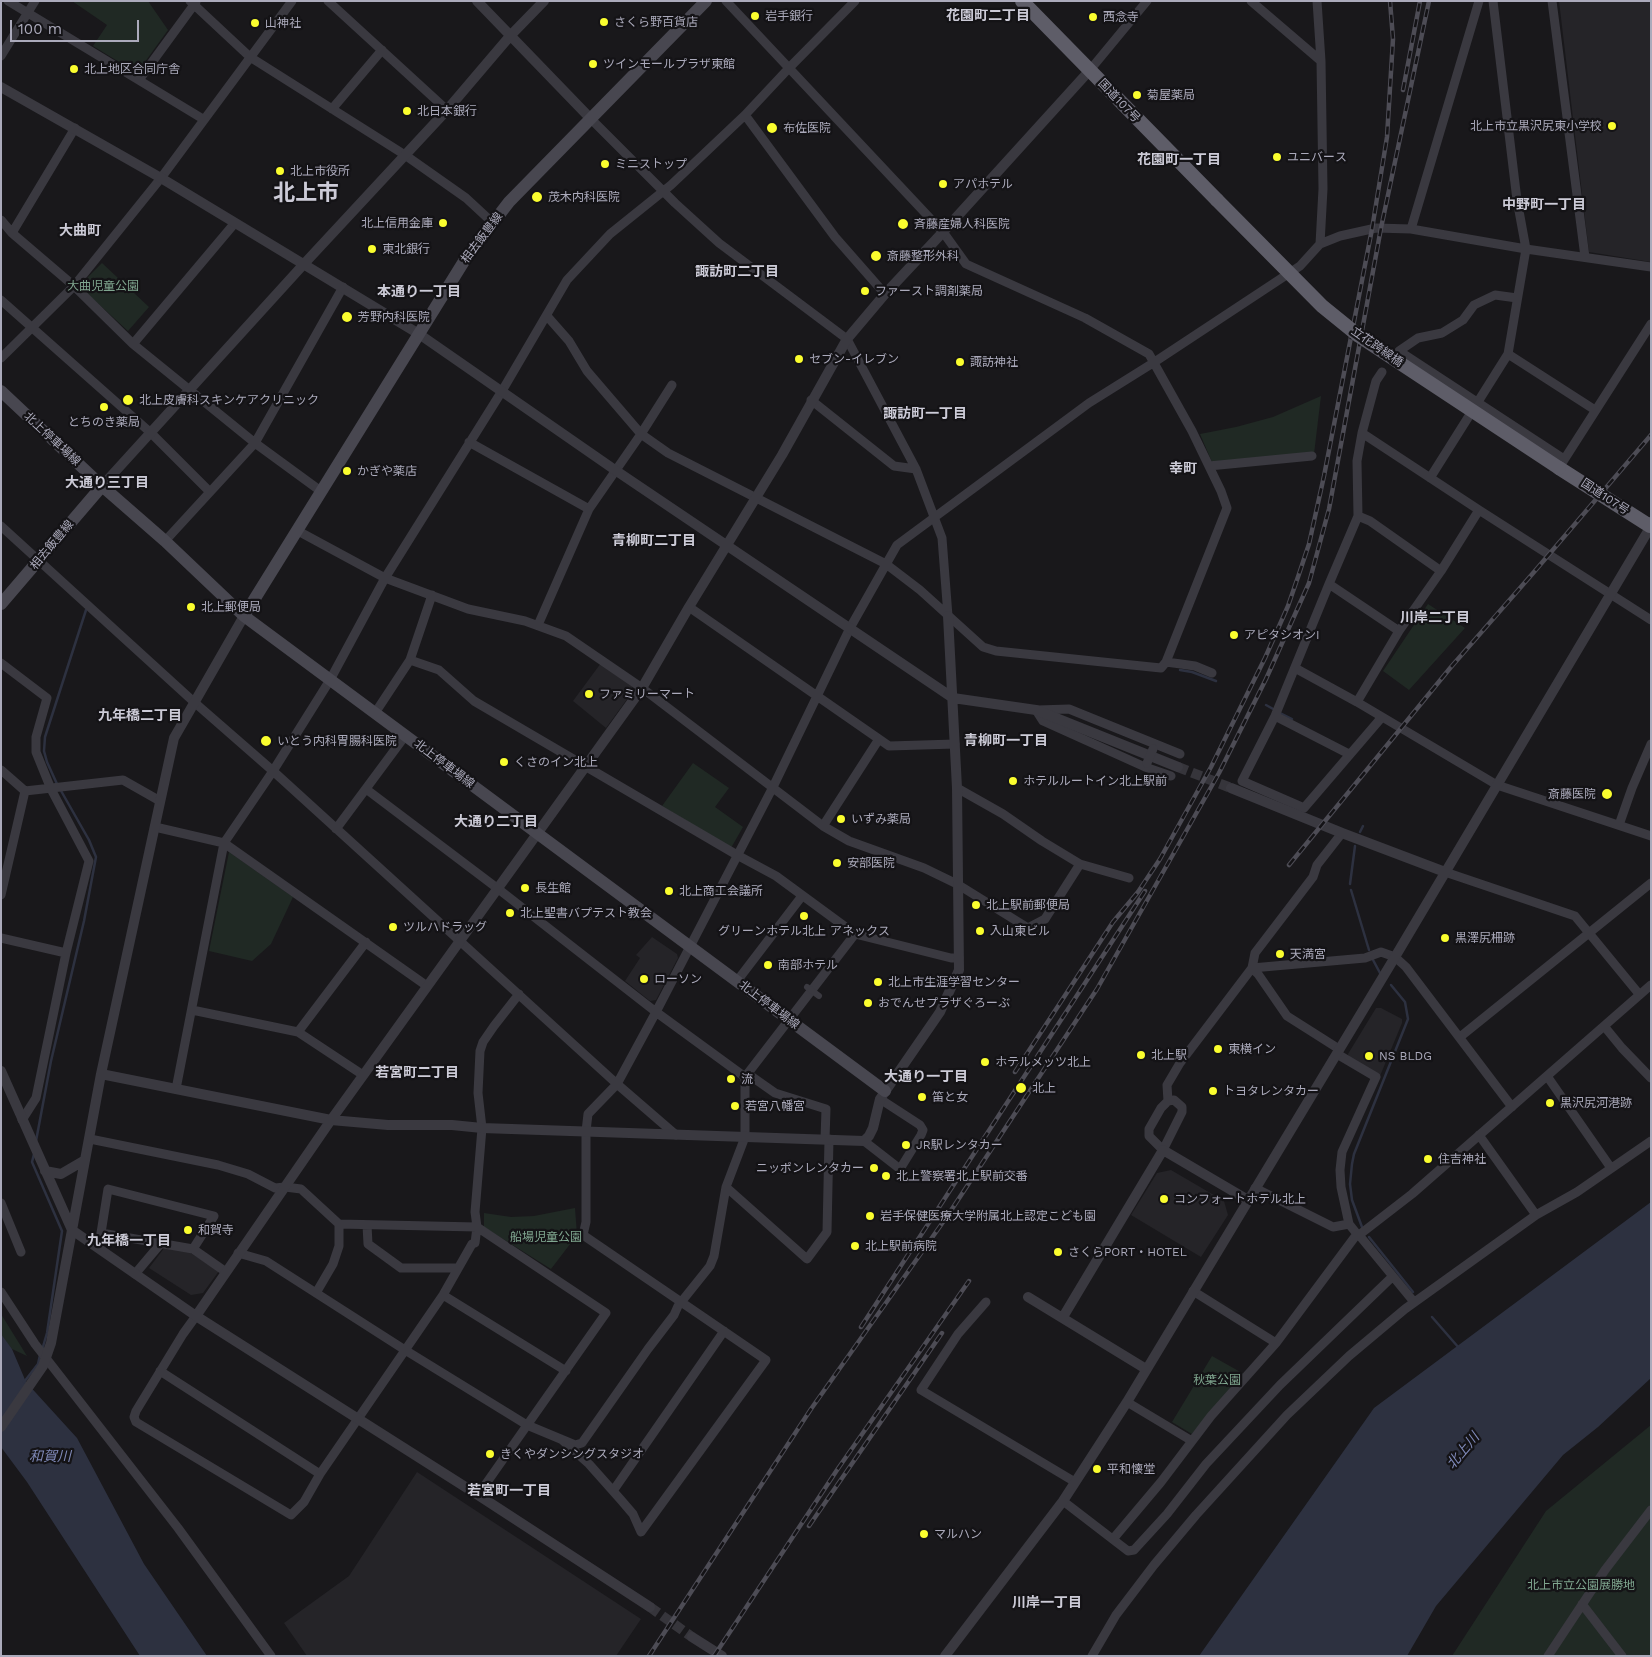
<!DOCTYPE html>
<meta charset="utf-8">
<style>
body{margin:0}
#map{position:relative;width:1652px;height:1657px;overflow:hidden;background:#19181b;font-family:"Work Sans",sans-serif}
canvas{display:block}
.frame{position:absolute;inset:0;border:2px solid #abaabb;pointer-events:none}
.scale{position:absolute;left:10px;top:20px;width:129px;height:22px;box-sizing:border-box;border:2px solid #abaabb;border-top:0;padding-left:6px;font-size:15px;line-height:18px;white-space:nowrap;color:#abaabb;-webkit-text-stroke:4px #141316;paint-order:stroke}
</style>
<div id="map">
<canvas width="1652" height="1657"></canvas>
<div class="frame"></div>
<div class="scale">100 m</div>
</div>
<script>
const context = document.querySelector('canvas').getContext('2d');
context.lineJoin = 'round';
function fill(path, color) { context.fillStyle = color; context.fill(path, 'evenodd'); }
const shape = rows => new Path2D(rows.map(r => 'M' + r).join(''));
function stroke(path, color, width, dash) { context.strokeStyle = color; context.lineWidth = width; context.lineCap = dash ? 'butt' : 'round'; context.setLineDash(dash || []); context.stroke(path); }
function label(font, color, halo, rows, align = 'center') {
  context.font = font + ' "Work Sans","Noto Sans JP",sans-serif'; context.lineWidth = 4.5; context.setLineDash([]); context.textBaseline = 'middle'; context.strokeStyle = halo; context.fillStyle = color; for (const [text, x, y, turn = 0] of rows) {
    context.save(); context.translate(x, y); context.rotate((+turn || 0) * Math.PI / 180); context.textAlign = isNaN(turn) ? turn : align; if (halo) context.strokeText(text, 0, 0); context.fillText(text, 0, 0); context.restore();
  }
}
const built = shape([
 [1559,1,1651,1,1651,262,1589,252],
 [601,663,632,686,633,691,606,728,573,701],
 [652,937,677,954,678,958,656,1000,650,1001,625,981,640,958,636,955],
 [1376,1008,1381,1008,1402,1019,1402,1023,1380,1076,1349,1058,1348,1054],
 [1171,1170,1224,1201,1228,1215,1201,1257,1131,1215,1157,1173],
 [165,1247,186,1250,219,1271,203,1293,191,1295,149,1268],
 [417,1472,641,1619,616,1656,307,1656,284,1623,349,1576]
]);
const green = shape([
 [72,1,148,1,168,30,137,73,93,46,107,25],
 [102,263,149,307,128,331,79,286],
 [1321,396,1314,454,1212,462,1200,434,1236,427,1273,417],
 [1428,604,1465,628,1409,690,1383,671],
 [693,763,729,788,715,807,743,827,731,848,662,806],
 [229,852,293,897,271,944,252,961,209,951],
 [575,1208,577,1235,551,1269,484,1227,484,1213,511,1217,534,1216],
 [1,1314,27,1356,12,1349,1,1335],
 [1212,1356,1244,1374,1192,1434,1172,1422],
 [1651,1425,1651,1656,1452,1656,1546,1511]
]);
const water = shape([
 [1651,1202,1651,1378,1598,1427,1563,1455,1436,1606,1407,1656,1199,1656,1374,1408],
 [1,1334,12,1349,26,1382,77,1438,144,1564,207,1656,140,1656,27,1482,1,1447]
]);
const stream = shape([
 [1180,670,1192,672,1216,681],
 [1266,705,1275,710],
 [1280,713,1292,719],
 [57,784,47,762,44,751,45,737,86,610],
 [1360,832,1363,826],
 [1350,884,1355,846],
 [1351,890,1369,950],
 [1372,958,1380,973],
 [36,1141,51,1061,84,921,96,857,89,840,60,789],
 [34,1154,32,1162,62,1231,47,1333,42,1350],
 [1362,1227,1352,1200,1350,1184,1352,1164,1354,1154,1408,1019,1405,1002,1391,985],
 [1369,1237,1413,1292],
 [1432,1317,1459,1348],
 [24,1382,38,1364,40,1355]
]);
const tertiaryTunnel = shape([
 [1178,767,1231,788],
 [650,1607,692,1637]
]);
const minor = shape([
 [8,1,203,119],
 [190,1,250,57,405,155,466,198,493,223],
 [328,1,447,110],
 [726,1,943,232,966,264,1085,318,1149,354,1192,431,1221,491,1227,508,1166,662],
 [1251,1,1321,61],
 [1317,1,1321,61,1323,189,1320,244],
 [1552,1,1585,257],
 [1,56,35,1],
 [1090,70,1147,1],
 [139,80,196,2],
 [332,109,382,50],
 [745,115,835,237,885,294],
 [590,118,675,203,719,243,847,339,916,469,942,538,948,616],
 [1,220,12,233,74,286,133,344,255,443,322,492],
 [1411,229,1479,1],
 [12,233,75,128],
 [1517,298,1495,295,1474,305,1463,320,1442,333,1418,338,1399,351,1564,459],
 [1,300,151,433,210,492],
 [547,316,569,341,587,371,641,434,668,453,886,564,920,590,983,647,996,651,1161,668,1166,662,1181,664,1195,666,1212,673],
 [133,344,234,224],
 [1508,354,1595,410],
 [1,358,74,286,161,178,292,1],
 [811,400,894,466,916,469],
 [1362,433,1376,381,1382,372],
 [469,442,589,509],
 [1562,463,1651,324],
 [1209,466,1312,456],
 [1430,478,1508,354,1526,249,1517,200,1493,1],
 [1358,516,1370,521,1441,571],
 [1,526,194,702,273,771,617,1084,676,1135],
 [298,531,385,578,468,609,525,621,566,636,642,688,823,826,849,841,924,868,957,884,1028,928,1045,919,1080,864],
 [165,541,255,443,343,287],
 [1329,584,1399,631],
 [689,607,889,746,955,744],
 [538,625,589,509,641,434,672,385],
 [410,660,439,670,474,701,737,855,776,876,855,934,951,958,959,958],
 [1,663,47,698,36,737,36,752,51,789,89,861,66,953,36,1098,22,1120],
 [1295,668,1357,702,1497,785,1651,836],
 [1357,702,1399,631,1441,571,1479,510],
 [1036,710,1043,721,1145,767,1171,776],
 [1038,710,1069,709,1180,754],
 [375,713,410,660,432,595],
 [1275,716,1349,754],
 [1382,717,1304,808,1242,781,1275,716,1329,584,1358,516,1357,461,1362,433,1479,510,1651,620],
 [1,770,25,791,123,780,160,801],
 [957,788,1003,814,1042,841,1080,864,1129,878],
 [1619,825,1632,788,1651,744],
 [823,826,879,739],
 [155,827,224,843,427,986],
 [336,829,405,736],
 [1445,872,1575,916,1639,994],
 [1,895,25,791],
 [1,938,66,953],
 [1252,968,1365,958,1381,952,1395,957,1406,967,1512,1107],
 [1252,968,1258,974,1287,1016,1339,1049],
 [737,981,802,896],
 [192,1010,298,1032,363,1075],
 [1604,1026,1622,1048,1651,1078],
 [298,1032,366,942],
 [1460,1037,1651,883],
 [748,1074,775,1093,826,1109,825,1139],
 [1547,1076,1611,1168],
 [745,1077,855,934],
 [176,1089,224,843,273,771,330,680,385,578,502,391,567,280,610,234,671,185,745,115,789,68,855,1],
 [1174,1100,1182,1107,1182,1112,1163,1150,1149,1136,1149,1129,1161,1108,1168,1101,1174,1100],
 [1168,1101,1167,1085,1180,1063,1252,968,1255,953,1313,877,1317,865,1342,833],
 [1479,1135,1536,1215],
 [90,1139,218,1165,248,1174,275,1188,285,1187,301,1189,339,1224,477,1227,606,1313,478,1495],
 [864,1141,900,1169,921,1135,923,1130,920,1125,880,1099],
 [726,1187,807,1259,827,1232,829,1139],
 [1255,1188,1333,1227,1349,1224],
 [1,1203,21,1252],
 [367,1225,368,1244,401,1268,458,1268],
 [193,1249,214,1216,108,1189,101,1233,193,1249,226,1272],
 [238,1253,266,1261,405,1350,527,1425,575,1445,582,1443,648,1349,674,1315,678,1306,710,1266,714,1256,726,1187,745,1137,745,1077,656,1012,497,888,366,789],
 [135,1274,162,1242],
 [1193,1291,1276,1343],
 [1,1292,35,1344,178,1528,271,1656],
 [316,1293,333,1264,339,1246,339,1224],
 [443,1295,566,1371],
 [986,1302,958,1334,921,1390,1075,1482],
 [1414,1302,1359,1235,1412,1194,1651,985],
 [196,1316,183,1334,136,1411,134,1417,136,1422,291,1515,304,1502,320,1474,443,1295,472,1244,475,1243,477,1227,475,1212,482,1128,478,1093,480,1051,483,1042,494,1026,519,994],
 [160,1371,320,1474],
 [1127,1402,1192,1441],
 [561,1439,589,1464,621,1500,633,1514,641,1532,766,1360,583,1235,586,1222,586,1131,588,1114,617,1084,656,1012,773,787,850,628,897,545,1089,403,1153,363,1300,266,1320,244,1340,236,1376,228,1411,229,1526,249,1651,267],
 [613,1491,724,1331],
 [1063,1501,1128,1551,1134,1550,1167,1514,1206,1464,1280,1385,1392,1277],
 [1113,1539,1161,1482,1211,1416,1276,1343,1357,1234,1349,1224,1341,1187,1340,1170,1342,1152,1376,1077,1337,1054],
 [1582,1604,1622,1656],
 [1092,1656,1116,1615,1154,1565,1196,1515,1287,1415,1349,1356,1405,1309,1536,1215,1577,1192,1651,1141],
 [1548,1656,1605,1570,1651,1510]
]);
const tertiary = shape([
 [477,1,590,118],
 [1,87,161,178,419,334,615,470,953,698,1036,710,1178,767],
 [102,486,303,265,447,110,510,36,544,1],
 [1231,788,1342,833,1445,872],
 [1,1071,72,1230,196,1316,478,1495,650,1607],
 [101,1074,331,1120,388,1125,452,1125,482,1128,864,1141,869,1136,873,1128,880,1099,940,1012,959,970,957,788,948,616],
 [45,1171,61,1174,85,1160],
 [1028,1297,1146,1369],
 [196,1316,331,1120,642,688,689,607,782,455,847,339,885,294,943,232,1090,70],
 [1063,1317,1163,1150,1248,1200],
 [1,1427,43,1366,51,1343,101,1074,174,738,244,616],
 [692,1637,722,1656],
 [945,1656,1063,1501,1127,1402,1395,957,1651,526]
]);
const secondary = shape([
 [1,391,102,486,165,541,244,616,885,1091],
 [1,604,102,486],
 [244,616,466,258,509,202,706,1]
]);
const trunk = shape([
 [1022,1,1217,200],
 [1559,468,1650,526,1651,524]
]);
const rail = shape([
 [1403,90,1420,1],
 [1289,865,1451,667,1534,572,1651,435],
 [1015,1072,1113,922,1138,892,1160,859,1211,767,1265,658,1288,606,1299,574,1309,544,1324,476,1372,229,1387,137,1393,39,1390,1],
 [861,1327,1145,891],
 [809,1526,942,1333],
 [649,1656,811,1409,948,1215,1097,989,1219,773,1266,679,1309,583,1329,509,1381,228,1429,1],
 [714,1656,837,1470,969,1281]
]);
const pedestrianBridge = shape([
 [807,987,819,996]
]);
const minorBridge = shape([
 [1147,763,1153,749]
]);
const trunkBridge = shape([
 [1217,200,1322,306,1359,336,1559,468]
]);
const markers = [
 [755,16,5,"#fafd2e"],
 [1093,17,5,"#fafd2e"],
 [604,22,5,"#fafd2e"],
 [255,23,5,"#fafd2e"],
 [593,64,5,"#fafd2e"],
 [74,69,5,"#fafd2e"],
 [1137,95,5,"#fafd2e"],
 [407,111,5,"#fafd2e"],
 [1612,126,5,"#fafd2e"],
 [772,128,6,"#fafd2e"],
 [1277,157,5,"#fafd2e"],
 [605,164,5,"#fafd2e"],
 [280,171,5,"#fafd2e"],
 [943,184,5,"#fafd2e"],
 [537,197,6,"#fafd2e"],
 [443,223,5,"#fafd2e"],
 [903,224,6,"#fafd2e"],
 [372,249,5,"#fafd2e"],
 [876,256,6,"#fafd2e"],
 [865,291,5,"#fafd2e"],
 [347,317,6,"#fafd2e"],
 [799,359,5,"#fafd2e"],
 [960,362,5,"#fafd2e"],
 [128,400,6,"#fafd2e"],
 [104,407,5,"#fafd2e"],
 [347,471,5,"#fafd2e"],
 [191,607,5,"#fafd2e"],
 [1234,635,5,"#fafd2e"],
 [589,694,5,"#fafd2e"],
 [266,741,6,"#fafd2e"],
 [504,762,5,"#fafd2e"],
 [1013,781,5,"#fafd2e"],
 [1607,794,6,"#fafd2e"],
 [841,819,5,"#fafd2e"],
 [837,863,5,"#fafd2e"],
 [525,888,5,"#fafd2e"],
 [669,891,5,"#fafd2e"],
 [976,905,5,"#fafd2e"],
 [510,913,5,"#fafd2e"],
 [804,916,5,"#fafd2e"],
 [393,927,5,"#fafd2e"],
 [980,931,5,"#fafd2e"],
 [1445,938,5,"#fafd2e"],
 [1280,954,5,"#fafd2e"],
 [768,965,5,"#fafd2e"],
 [644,979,5,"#fafd2e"],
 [878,982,5,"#fafd2e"],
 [868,1003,5,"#fafd2e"],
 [1218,1049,5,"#fafd2e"],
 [1141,1055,5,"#fafd2e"],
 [1369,1056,5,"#fafd2e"],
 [985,1062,5,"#fafd2e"],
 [731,1079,5,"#fafd2e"],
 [1021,1088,6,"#fafd2e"],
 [1213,1091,5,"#fafd2e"],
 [922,1097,5,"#fafd2e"],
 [1550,1103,5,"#fafd2e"],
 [735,1106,5,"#fafd2e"],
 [906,1145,5,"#fafd2e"],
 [1428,1159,5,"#fafd2e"],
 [874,1168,5,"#fafd2e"],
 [886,1176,5,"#fafd2e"],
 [1164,1199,5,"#fafd2e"],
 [870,1216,5,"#fafd2e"],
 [188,1230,5,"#fafd2e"],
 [855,1246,5,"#fafd2e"],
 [1058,1252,5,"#fafd2e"],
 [490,1454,5,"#fafd2e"],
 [1097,1469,5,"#fafd2e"],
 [924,1534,5,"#fafd2e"]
];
const poiNames = [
 ["岩手銀行",765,16],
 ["西念寺",1103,17],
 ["さくら野百貨店",614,22],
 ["山神社",265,23],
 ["ツインモールプラザ東館",603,64],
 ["北上地区合同庁舎",84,69],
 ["菊屋薬局",1147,95],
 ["北日本銀行",417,111],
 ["北上市立黒沢尻東小学校",1602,126,"right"],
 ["布佐医院",783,128],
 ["ユニバース",1287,157],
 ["ミニストップ",615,164],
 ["北上市役所",290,171],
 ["アパホテル",953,184],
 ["茂木内科医院",548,197],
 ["北上信用金庫",433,223,"right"],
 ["斉藤産婦人科医院",914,224],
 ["東北銀行",382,249],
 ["斎藤整形外科",887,256],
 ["ファースト調剤薬局",875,291],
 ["芳野内科医院",358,317],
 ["セブン-イレブン",809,359],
 ["諏訪神社",970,362],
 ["北上皮膚科スキンケアクリニック",139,400],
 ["とちのき薬局",104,422,"center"],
 ["かぎや薬店",357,471],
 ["北上郵便局",201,607],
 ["アピタシオンI",1244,635],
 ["ファミリーマート",599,694],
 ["いとう内科胃腸科医院",277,741],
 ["くさのイン北上",514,762],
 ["ホテルルートイン北上駅前",1023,781],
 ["斎藤医院",1596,794,"right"],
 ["いずみ薬局",851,819],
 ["安部医院",847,863],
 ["長生館",535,888],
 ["北上商工会議所",679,891],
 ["北上駅前郵便局",986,905],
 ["北上聖書バプテスト教会",520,913],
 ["ツルハドラッグ",403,927],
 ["グリーンホテル北上 アネックス",804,931,"center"],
 ["入山東ビル",990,931],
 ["黒澤尻柵跡",1455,938],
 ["天満宮",1290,954],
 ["南部ホテル",778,965],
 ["ローソン",654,979],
 ["北上市生涯学習センター",888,982],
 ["おでんせプラザぐろーぶ",878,1003],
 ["東横イン",1228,1049],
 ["北上駅",1151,1055],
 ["NS BLDG",1379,1056],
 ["ホテルメッツ北上",995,1062],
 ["流",741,1079],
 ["北上",1032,1088],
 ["トヨタレンタカー",1223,1091],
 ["笛と女",932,1097],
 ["黒沢尻河港跡",1560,1103],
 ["若宮八幡宮",745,1106],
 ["JR駅レンタカー",916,1145],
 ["住吉神社",1438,1159],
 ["ニッポンレンタカー",864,1168,"right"],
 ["北上警察署北上駅前交番",896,1176],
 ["コンフォートホテル北上",1174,1199],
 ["岩手保健医療大学附属北上認定こども園",880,1216],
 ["和賀寺",198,1230],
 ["北上駅前病院",865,1246],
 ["さくらPORT・HOTEL",1068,1252],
 ["きくやダンシングスタジオ",500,1454],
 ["平和懐堂",1107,1469],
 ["マルハン",934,1534]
];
const streetNames = [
 ["国道107号",1119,101,46],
 ["相去飯豊線",482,238,-53],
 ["立花跨線橋",1377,347,35],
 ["北上停車場線",52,439,43],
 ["国道107号",1605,497,33],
 ["相去飯豊線",52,545,-50],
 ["北上停車場線",444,764,37],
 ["北上停車場線",769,1005,37]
];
const parkNames = [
 ["大曲児童公園",103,286],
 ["船場児童公園",546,1237],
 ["秋葉公園",1217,1380],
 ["北上市立公園展勝地",1581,1585]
];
const neighbourhoodNames = [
 ["花園町二丁目",988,16],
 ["花園町一丁目",1179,160],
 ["中野町一丁目",1544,205],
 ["大曲町",80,231],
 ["諏訪町二丁目",737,272],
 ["本通り一丁目",419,292],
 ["諏訪町一丁目",925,414],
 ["幸町",1183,469],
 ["大通り三丁目",107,483],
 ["青柳町二丁目",654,541],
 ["川岸二丁目",1435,618],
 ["九年橋二丁目",140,716],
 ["青柳町一丁目",1006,741],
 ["大通り二丁目",496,822],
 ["若宮町二丁目",417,1073],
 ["大通り一丁目",926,1077],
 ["九年橋一丁目",129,1241],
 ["若宮町一丁目",509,1491],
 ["川岸一丁目",1047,1603]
];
const waterNames = [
 ["北上川",1463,1451,-50],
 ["和賀川",50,1457]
];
const townNames = [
 ["北上市",306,194]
];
fill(built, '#252428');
fill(green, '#202924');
fill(water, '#2d3140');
stroke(stream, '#2d3140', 2.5);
stroke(tertiaryTunnel, '#36353b', 10, [10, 5]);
stroke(minor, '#3a3940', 9);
stroke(tertiary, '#3a3940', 10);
stroke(secondary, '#484750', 12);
stroke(trunk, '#5e5d68', 14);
stroke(rail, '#4d4c55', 4.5);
stroke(rail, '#141316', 2.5, [8]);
stroke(pedestrianBridge, '#3a3940', 6);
stroke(minorBridge, '#3a3940', 9);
stroke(trunkBridge, '#5e5d68', 14);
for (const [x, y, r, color] of markers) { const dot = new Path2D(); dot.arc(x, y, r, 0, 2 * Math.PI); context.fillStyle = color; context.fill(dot); stroke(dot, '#141316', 2); }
label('12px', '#abaabb', '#141316', poiNames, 'left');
label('12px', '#abaabb', '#141316', streetNames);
label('12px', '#80a790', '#141316', parkNames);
label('bold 14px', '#cccbd7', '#141316', neighbourhoodNames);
label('italic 14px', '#7f89b8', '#141316', waterNames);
label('bold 22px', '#cccbd7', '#141316', townNames);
</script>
